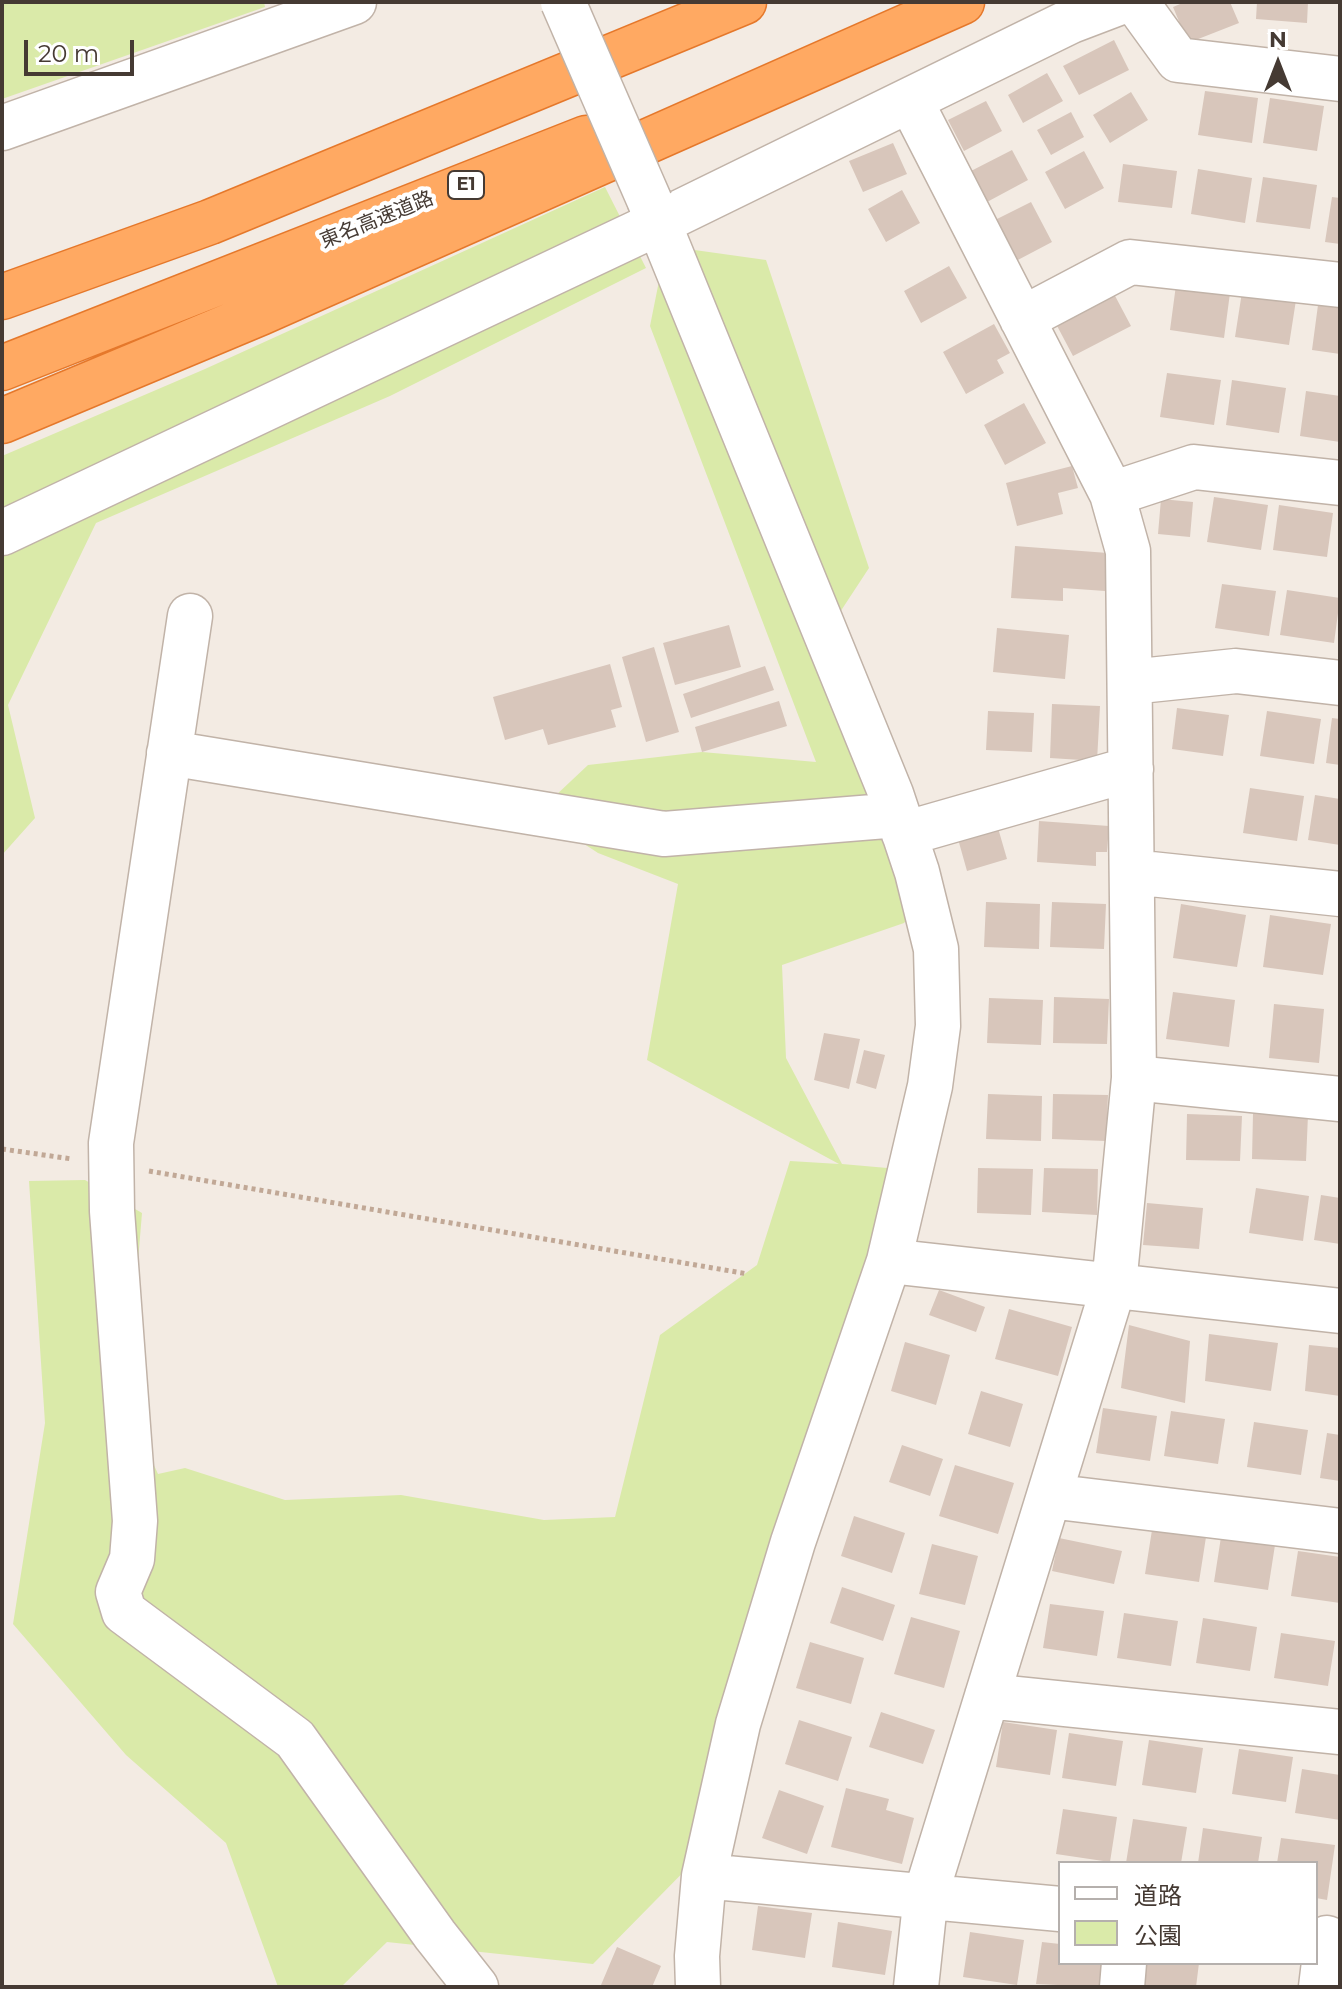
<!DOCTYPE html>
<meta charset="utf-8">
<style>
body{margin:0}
#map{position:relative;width:1342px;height:1989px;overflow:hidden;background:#f3ebe3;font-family:Montserrat,"Noto Sans JP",sans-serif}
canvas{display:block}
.frame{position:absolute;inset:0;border:4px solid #453a33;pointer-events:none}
.legend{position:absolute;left:1058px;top:1861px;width:260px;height:104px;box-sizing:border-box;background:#fff;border:2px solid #b5b0ad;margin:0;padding:10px 14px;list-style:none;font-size:24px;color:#453a33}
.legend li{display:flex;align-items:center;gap:16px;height:40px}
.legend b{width:40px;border:2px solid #b5b0ad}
.north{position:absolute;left:1238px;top:24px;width:80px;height:80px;-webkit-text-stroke:6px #fff;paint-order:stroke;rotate:0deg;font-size:22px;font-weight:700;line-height:32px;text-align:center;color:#453a33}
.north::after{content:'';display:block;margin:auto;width:28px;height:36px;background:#453a33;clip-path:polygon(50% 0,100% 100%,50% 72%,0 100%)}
.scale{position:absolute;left:24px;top:40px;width:110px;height:36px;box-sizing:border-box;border:4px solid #453a33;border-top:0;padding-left:10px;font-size:24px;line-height:28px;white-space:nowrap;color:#453a33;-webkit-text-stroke:6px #fff;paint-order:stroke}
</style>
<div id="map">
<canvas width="1342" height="1989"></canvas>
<div class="frame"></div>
<ul class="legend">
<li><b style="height:10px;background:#fff"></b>道路</li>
<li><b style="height:22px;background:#daeaa9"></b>公園</li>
</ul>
<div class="north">N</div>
<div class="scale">20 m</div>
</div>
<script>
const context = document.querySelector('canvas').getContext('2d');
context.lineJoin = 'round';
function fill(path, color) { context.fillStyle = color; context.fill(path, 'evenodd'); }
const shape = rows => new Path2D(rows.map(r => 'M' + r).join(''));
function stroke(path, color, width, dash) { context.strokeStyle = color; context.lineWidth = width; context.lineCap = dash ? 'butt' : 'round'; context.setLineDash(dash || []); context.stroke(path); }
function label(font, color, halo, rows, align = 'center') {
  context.font = font + ' Montserrat,"Noto Sans JP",sans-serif'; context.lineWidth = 8; context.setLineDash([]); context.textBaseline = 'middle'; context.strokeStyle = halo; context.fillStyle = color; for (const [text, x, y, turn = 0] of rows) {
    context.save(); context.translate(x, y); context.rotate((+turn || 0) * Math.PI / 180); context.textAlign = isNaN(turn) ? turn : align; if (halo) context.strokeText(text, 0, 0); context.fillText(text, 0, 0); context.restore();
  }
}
const green = shape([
 [2,2,264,2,265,7,2,99],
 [605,187,646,268,390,396,96,523,8,705,35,818,2,855,2,456,205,369],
 [666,246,766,260,869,568,825,635,942,880,904,923,782,965,786,1058,842,1164,910,1170,714,1841,593,1964,387,1942,341,1987,278,1987,226,1843,126,1755,13,1624,45,1423,29,1181,85,1180,142,1213,126,1405,158,1474,185,1468,285,1500,401,1495,544,1520,615,1517,660,1335,757,1265,790,1161,839,1164,647,1060,678,884,598,853,537,813,588,765,702,752,816,762,650,326]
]);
const building = shape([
 [1185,2,1230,2,1239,23,1188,43,1173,7],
 [1257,2,1308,2,1307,23,1256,19],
 [1114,40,1129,70,1079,95,1063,66],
 [1047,73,1063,101,1023,123,1008,95],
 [1205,91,1258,98,1252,143,1198,135],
 [1131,92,1148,120,1110,143,1093,115],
 [1270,98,1324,106,1317,151,1263,143],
 [986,101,1002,131,964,151,948,120],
 [1071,112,1084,137,1051,155,1037,130],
 [893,143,907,174,863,192,849,161],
 [1012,150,1028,180,987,202,971,171],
 [1084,151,1104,188,1065,209,1045,172],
 [1123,164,1177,171,1172,208,1118,202],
 [1198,169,1252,178,1245,223,1191,214],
 [1263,177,1317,185,1310,229,1256,222],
 [902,190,920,223,886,242,868,209],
 [1332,197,1340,198,1340,244,1325,242],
 [1031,202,1052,242,1014,262,993,221],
 [949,266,967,298,921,323,904,291],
 [1176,285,1230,293,1224,338,1170,330],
 [1113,292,1131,326,1073,356,1055,322],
 [1242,292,1296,300,1289,345,1235,337],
 [1318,305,1340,308,1340,354,1312,350],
 [994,324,1010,353,997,360,1004,373,966,394,943,352],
 [1167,373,1221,380,1214,425,1160,417],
 [1232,380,1286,388,1279,433,1226,425],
 [1306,391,1340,396,1340,442,1300,436],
 [1024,403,1046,443,1005,465,984,425],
 [1072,466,1078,488,1058,493,1063,514,1017,526,1006,483],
 [1214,497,1268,505,1261,550,1207,542],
 [1161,499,1193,502,1190,537,1158,534],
 [1279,505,1333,513,1327,557,1273,550],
 [1015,546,1108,553,1105,591,1063,588,1063,601,1011,598],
 [1222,584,1276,591,1269,636,1215,628],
 [1287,590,1340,598,1334,643,1280,635],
 [729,625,741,667,675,685,663,643],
 [997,628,1069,635,1065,679,993,672],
 [654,647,679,732,646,742,622,657],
 [610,664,622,707,611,710,616,727,548,745,543,729,505,740,493,697],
 [765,666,774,690,691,718,683,694],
 [779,701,787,726,702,752,695,727],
 [1052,704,1100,706,1097,761,1050,758],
 [1177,708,1229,715,1223,756,1172,749],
 [988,711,1034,713,1032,752,986,750],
 [1267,711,1321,719,1314,764,1260,756],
 [1332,718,1340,719,1340,765,1326,763],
 [1250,788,1304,796,1297,841,1243,833],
 [1315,795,1340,799,1340,845,1308,840],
 [1039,821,1109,826,1107,852,1096,852,1096,866,1037,862],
 [998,828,1007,859,967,871,958,839],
 [986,902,1040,904,1039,949,984,947],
 [1052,902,1106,904,1104,949,1050,947],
 [1181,904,1246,915,1237,967,1173,958],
 [1270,915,1331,924,1323,975,1263,967],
 [1173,992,1235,1000,1229,1047,1166,1039],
 [1054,997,1109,999,1107,1044,1053,1043],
 [989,998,1043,1000,1041,1045,987,1043],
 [1274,1004,1324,1009,1319,1063,1269,1058],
 [824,1033,860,1039,849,1089,814,1080],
 [864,1050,885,1055,876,1089,856,1083],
 [988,1094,1042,1096,1041,1141,986,1139],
 [1053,1094,1108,1095,1106,1141,1052,1139],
 [1187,1114,1242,1116,1240,1161,1186,1160],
 [1253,1114,1308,1115,1306,1161,1252,1159],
 [978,1168,1033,1169,1031,1215,977,1213],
 [1044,1168,1098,1169,1097,1215,1042,1212],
 [1256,1188,1309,1196,1303,1241,1249,1233],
 [1321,1195,1340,1198,1340,1244,1314,1240],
 [1147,1203,1203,1208,1199,1249,1143,1245],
 [939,1290,985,1307,976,1332,929,1315],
 [1009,1309,1072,1327,1058,1376,995,1359],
 [1129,1325,1190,1341,1185,1403,1121,1388],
 [1209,1334,1278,1343,1271,1391,1205,1381],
 [905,1342,950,1355,936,1405,891,1391],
 [1309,1345,1340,1348,1340,1396,1305,1391],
 [981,1391,1023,1404,1010,1447,968,1434],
 [1103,1408,1157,1416,1150,1461,1096,1453],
 [1171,1411,1225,1419,1218,1464,1164,1456],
 [1254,1422,1308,1430,1301,1475,1247,1467],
 [1327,1433,1340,1435,1340,1481,1320,1478],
 [902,1445,943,1459,930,1496,889,1482],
 [955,1465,1014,1483,998,1534,939,1516],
 [854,1516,905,1533,892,1573,841,1556],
 [1152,1530,1206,1537,1199,1582,1145,1574],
 [1221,1537,1275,1545,1268,1590,1214,1582],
 [1059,1538,1122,1551,1114,1584,1052,1571],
 [932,1544,978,1556,965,1605,919,1594],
 [1298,1551,1340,1557,1340,1603,1291,1596],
 [842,1587,895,1605,883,1641,830,1623],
 [1050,1604,1104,1611,1097,1656,1043,1648],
 [1124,1613,1178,1621,1171,1666,1117,1658],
 [911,1617,960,1631,944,1688,894,1674],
 [1203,1618,1257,1627,1250,1671,1196,1663],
 [1281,1633,1335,1641,1328,1686,1274,1678],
 [810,1642,864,1658,851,1704,796,1688],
 [881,1712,935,1730,923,1764,869,1747],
 [799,1720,852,1737,838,1781,785,1764],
 [1003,1722,1057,1730,1050,1775,996,1767],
 [1069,1733,1123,1741,1116,1786,1062,1778],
 [1149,1740,1203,1748,1196,1793,1142,1785],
 [1239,1749,1293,1757,1286,1802,1232,1794],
 [1302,1769,1340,1775,1340,1820,1295,1813],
 [846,1788,889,1799,886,1810,914,1818,902,1864,831,1847],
 [779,1790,824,1806,807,1854,762,1838],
 [1063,1809,1117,1817,1110,1862,1056,1854],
 [1133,1819,1187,1827,1181,1863,1126,1863],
 [1203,1828,1262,1837,1258,1863,1198,1863],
 [1281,1838,1335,1845,1327,1900,1316,1898,1316,1863,1277,1863],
 [758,1906,812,1913,805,1958,752,1950],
 [838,1922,892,1931,885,1975,832,1967],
 [970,1932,1024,1940,1017,1985,963,1977],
 [1042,1942,1060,1944,1060,1963,1104,1963,1101,1987,1036,1984],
 [617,1947,661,1966,652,1987,601,1985],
 [1144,1963,1199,1963,1196,1987,1141,1987]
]);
const path = shape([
 [2,1149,72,1159],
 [149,1171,748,1274]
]);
const minor = shape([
 [1136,2,1178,60,1340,79],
 [910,100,1112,494,1128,551,1134,1078,1114,1285,926,1894,916,1987],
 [2,128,354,2],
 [650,202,891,794,917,872,936,949,938,1026,930,1086,889,1261,793,1542,738,1724,704,1876,697,1956,698,1987],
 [1022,319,1130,262,1340,285],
 [1112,494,1194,467,1340,483],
 [2,533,656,224,1071,21,1121,2],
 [190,616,111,1143,112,1211,135,1521,132,1559,118,1592,124,1612,295,1739,435,1935,476,1987],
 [1130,682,1236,671,1340,683],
 [169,753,664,834,898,815],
 [904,834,1131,769],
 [1132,872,1340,894],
 [1134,1078,1340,1099],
 [889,1261,1340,1311],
 [1049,1496,1340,1531],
 [987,1696,1340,1732],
 [704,1876,1060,1909],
 [1122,1987,1124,1963],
 [1321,1987,1327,1938]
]);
const highway = shape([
 [2,297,210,222,744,2],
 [2,368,586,138],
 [2,421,260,313,962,2]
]);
const minorBridge = shape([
 [563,2,650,202]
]);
const shields = [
 [466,185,36]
];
const shieldNames = [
 ["E1",466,185]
];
const streetNames = [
 ["東名高速道路",377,220,-22]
];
fill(green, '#daeaa9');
fill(building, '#d8c6bb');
stroke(minor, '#c1b3a8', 47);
stroke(highway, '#e5782b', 47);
stroke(path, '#c1a896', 5, [4, 4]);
stroke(minor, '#fff', 44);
stroke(highway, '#ffa962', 44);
stroke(minorBridge, '#c1b3a8', 47, []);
stroke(minorBridge, '#fff', 44);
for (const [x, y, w] of shields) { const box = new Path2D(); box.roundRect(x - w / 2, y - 14, w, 28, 6); context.fillStyle = '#fff'; context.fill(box); stroke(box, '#453a33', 2); }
label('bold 18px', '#453a33', null, shieldNames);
label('20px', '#453a33', '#fff', streetNames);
</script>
